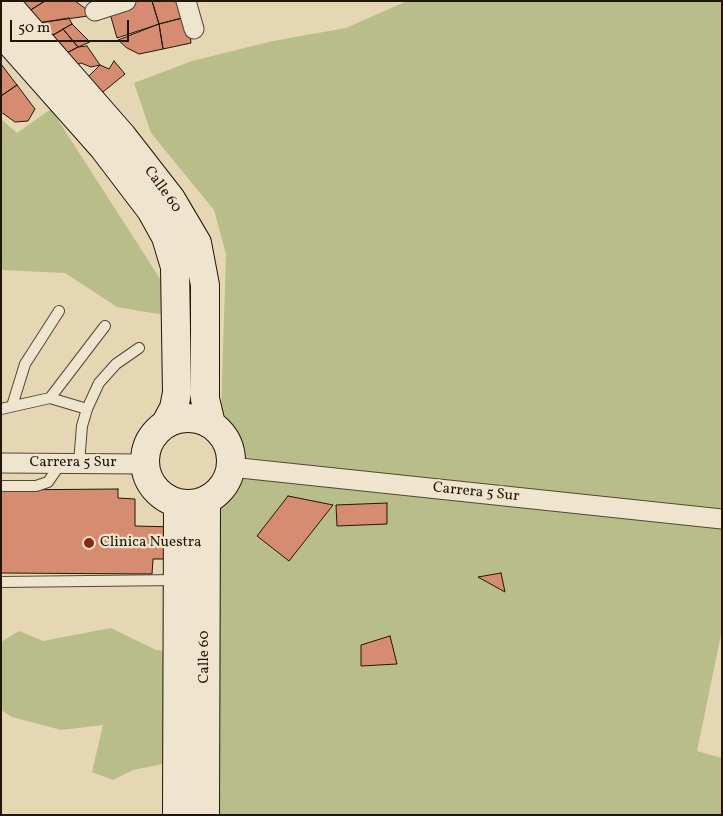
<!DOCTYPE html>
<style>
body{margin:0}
#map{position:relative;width:723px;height:816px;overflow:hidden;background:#e6d7b4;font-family:Vollkorn,serif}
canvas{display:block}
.frame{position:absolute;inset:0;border:2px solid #221607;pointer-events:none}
.scale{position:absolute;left:10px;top:20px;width:119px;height:22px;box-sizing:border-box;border:2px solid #221607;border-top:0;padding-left:6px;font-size:15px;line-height:18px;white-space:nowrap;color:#221607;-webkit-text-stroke:4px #efe5ce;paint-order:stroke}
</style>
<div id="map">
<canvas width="723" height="816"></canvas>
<div class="frame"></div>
<div class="scale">50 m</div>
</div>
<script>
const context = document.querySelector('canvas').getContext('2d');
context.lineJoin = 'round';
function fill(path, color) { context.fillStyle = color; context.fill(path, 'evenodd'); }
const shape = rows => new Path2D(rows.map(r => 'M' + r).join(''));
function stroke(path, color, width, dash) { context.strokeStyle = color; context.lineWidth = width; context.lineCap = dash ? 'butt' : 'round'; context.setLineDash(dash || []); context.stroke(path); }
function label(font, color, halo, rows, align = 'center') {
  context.font = font + ' Vollkorn,serif'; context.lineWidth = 4.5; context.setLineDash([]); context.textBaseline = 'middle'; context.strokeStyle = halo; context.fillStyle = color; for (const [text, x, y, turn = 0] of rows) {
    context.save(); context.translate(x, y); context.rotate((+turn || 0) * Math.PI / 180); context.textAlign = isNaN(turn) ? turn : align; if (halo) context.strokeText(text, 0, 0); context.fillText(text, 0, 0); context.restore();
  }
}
const green = shape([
 [407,1,722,1,722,511,511,491,242,457,221,412,226,254,214,210,151,133,134,83,192,61,273,41,346,28],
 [51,109,166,288,170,316,117,307,65,273,1,270,1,119,17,133],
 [235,474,722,527,722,630,697,751,722,758,722,815,211,815,212,504,225,492],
 [111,628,156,650,172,652,167,763,133,770,113,780,92,772,103,725,61,730,12,717,1,710,1,642,19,631,43,641]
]);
const building = shape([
 [17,1,45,1,29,11,17,1],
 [45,1,75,1,86,9,88,16,38,23,29,11,45,1],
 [135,1,152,1,159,24,117,38,109,10,135,1],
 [152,1,182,1,186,17,159,24,152,1],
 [186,17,189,24,191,43,163,49,159,24,186,17],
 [69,18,72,24,50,37,38,23,69,18],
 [72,24,90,42,78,47,63,29,72,24],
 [159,24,163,49,139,54,127,48,118,40,159,24],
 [63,29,78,47,63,55,50,37,63,29],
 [87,46,100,65,91,67,81,63,72,67,63,55,78,47,87,46],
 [114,61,125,74,98,96,87,78,100,65,109,69,114,61],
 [1,64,17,85,1,96,1,64],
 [17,85,35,109,28,121,15,122,1,112,1,96,17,85],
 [118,489,118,498,135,499,135,526,176,527,176,559,153,559,152,574,1,573,1,490,118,489],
 [288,496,333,505,289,561,257,536,288,496],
 [387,503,387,524,337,526,336,505,387,503],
 [501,573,505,592,478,577,501,573],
 [390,636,397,664,361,666,361,645,390,636]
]);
const service = shape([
 [50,398,105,326],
 [12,406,25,364,59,311],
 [1,409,50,398,87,409],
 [79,463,82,426,87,409,99,383,116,364,139,348],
 [1,486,36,486,48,482,61,463],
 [1,582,178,580]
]);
const minor = shape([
 [186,1,194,29],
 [95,11,126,1],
 [1,463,144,464],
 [231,467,722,519]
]);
const secondary = shape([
 [4,1,122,136,171,199,197,243,205,285,205,399,211,424],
 [1,32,103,147,151,210,166,237,175,267,177,393,174,408,166,423],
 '145 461a43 43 0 1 1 86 0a43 43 0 1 1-86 0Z',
 [177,815,178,503],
 [205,815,206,500]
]);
const markers = [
 [89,543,6,"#8f2418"]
];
const streetNames = [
 ["Calle 60",162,190,54],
 ["Carrera 5 Sur",73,463],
 ["Carrera 5 Sur",476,493,6],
 ["Calle 60",205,657,-90]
];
const poiNames = [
 ["Clinica Nuestra",100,543]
];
fill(green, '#b9bd8a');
fill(building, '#d68c71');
stroke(building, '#221607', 1);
stroke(service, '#534632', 12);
stroke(minor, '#534632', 21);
stroke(secondary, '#221607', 30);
stroke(service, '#efe5ce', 10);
stroke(minor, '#efe5ce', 19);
stroke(secondary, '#efe5ce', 28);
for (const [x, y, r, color] of markers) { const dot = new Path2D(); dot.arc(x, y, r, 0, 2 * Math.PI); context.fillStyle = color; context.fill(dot); stroke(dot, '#efe5ce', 2); }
label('15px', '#221607', '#efe5ce', streetNames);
label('15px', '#221607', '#efe5ce', poiNames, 'left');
</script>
